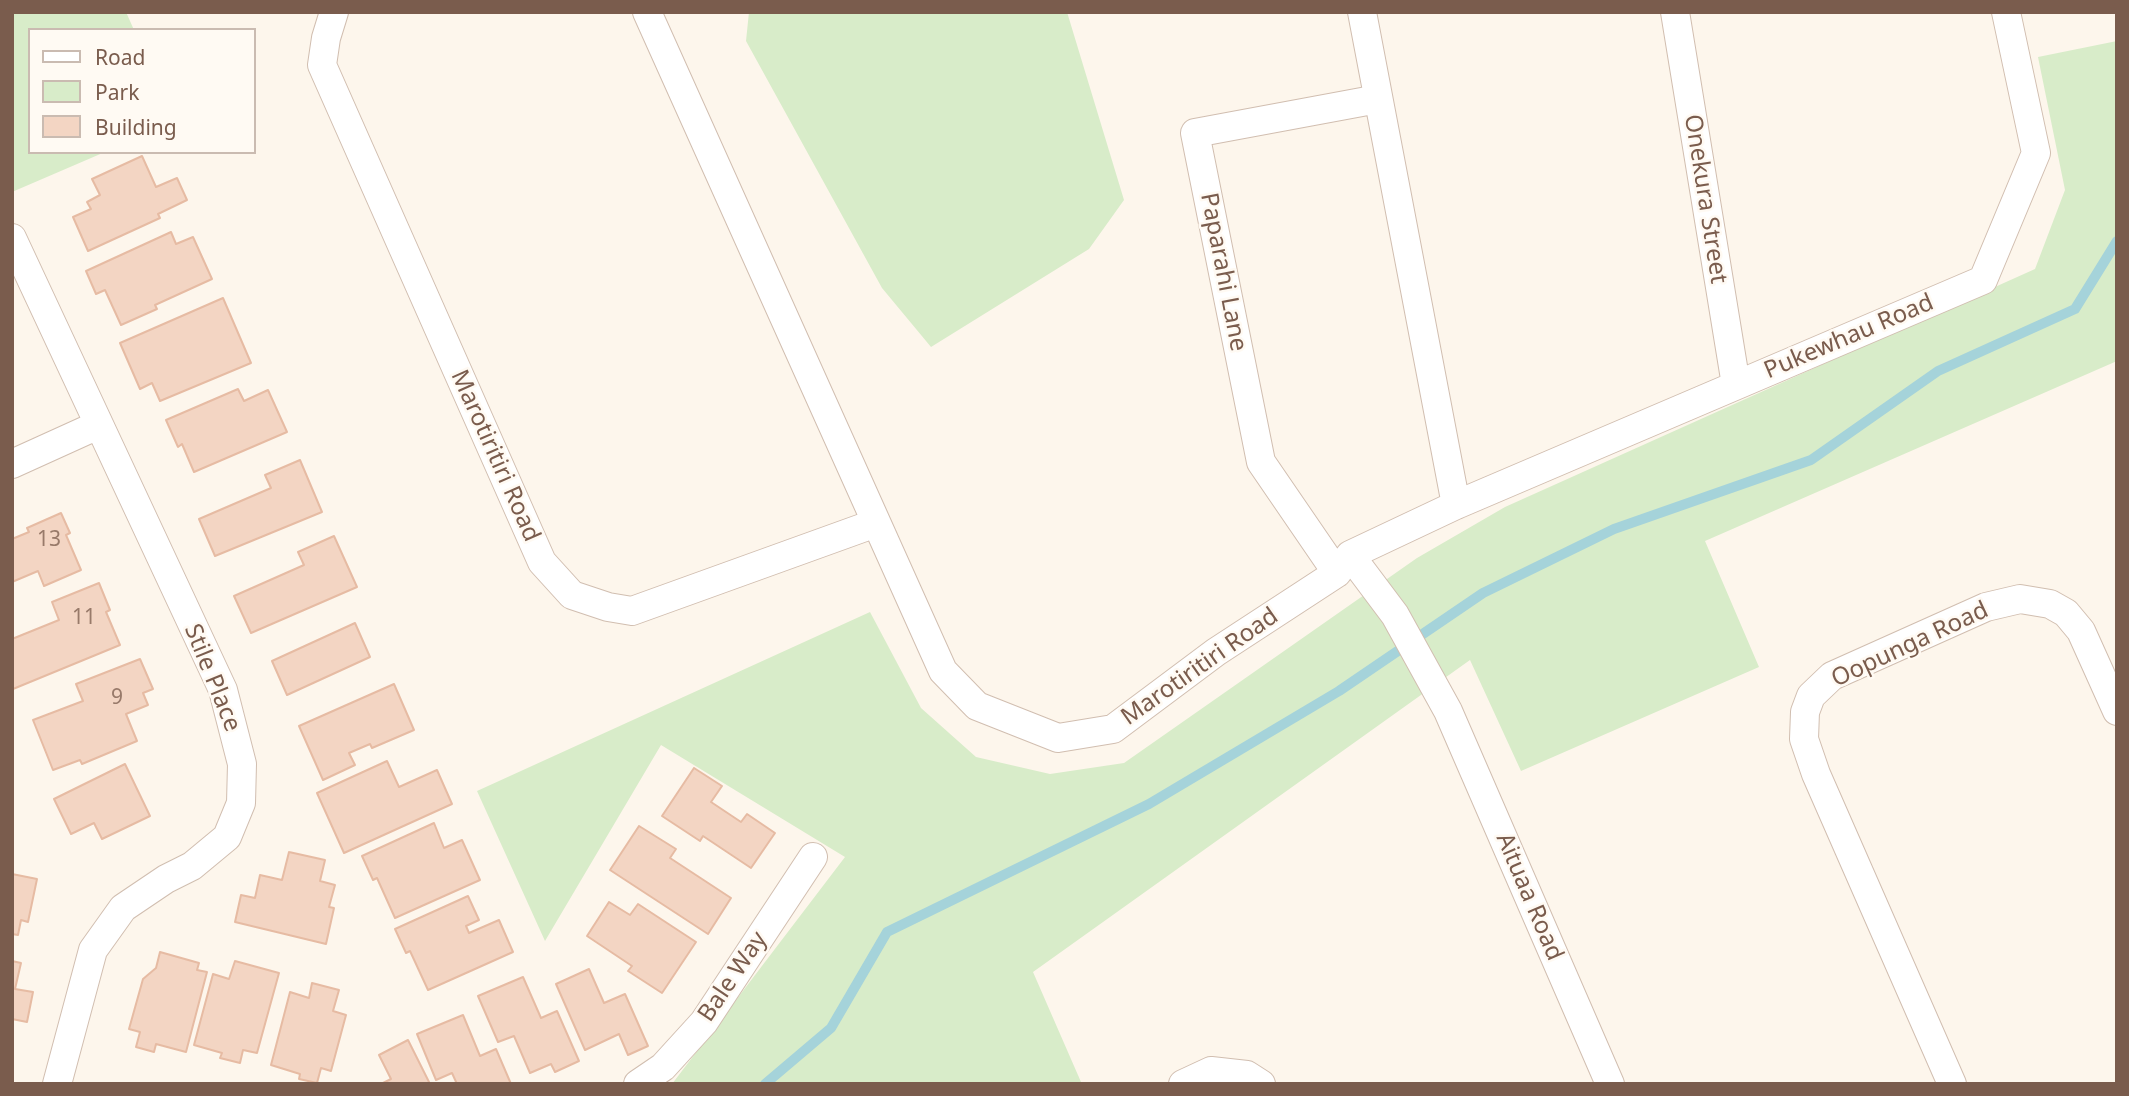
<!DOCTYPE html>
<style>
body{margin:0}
#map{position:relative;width:2129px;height:1096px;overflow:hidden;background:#fdf6ec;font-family:"Noto Sans",sans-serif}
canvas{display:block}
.frame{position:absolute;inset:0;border:14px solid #7a5c4d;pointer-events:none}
.legend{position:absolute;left:28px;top:28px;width:228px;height:126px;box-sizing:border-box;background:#fffaf3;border:2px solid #cabbb1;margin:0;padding:9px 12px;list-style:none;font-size:21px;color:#7a5c4d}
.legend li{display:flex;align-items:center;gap:14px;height:35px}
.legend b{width:35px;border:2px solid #cabbb1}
</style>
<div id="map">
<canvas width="2129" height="1096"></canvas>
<div class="frame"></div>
<ul class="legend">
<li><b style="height:9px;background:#fff"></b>Road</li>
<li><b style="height:19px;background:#d8ecc9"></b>Park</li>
<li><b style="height:19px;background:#f3d5c3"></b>Building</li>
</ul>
</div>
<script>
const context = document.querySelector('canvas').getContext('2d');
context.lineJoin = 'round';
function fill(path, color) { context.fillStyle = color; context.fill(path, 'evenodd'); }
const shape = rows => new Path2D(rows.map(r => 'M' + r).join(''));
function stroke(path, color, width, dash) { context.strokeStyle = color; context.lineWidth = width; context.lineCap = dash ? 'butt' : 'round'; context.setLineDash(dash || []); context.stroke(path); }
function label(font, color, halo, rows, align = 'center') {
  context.font = font + ' "Noto Sans",sans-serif'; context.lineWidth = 5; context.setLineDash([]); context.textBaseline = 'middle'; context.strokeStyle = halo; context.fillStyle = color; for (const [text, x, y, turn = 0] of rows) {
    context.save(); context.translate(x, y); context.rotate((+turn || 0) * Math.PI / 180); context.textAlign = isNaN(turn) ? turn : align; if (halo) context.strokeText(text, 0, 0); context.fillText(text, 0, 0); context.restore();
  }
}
const green = shape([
 [12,12,126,12,134,30,30,30,30,152,105,152,12,192],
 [749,12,1067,12,1124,200,1089,249,931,347,882,288,746,41],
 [2117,41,2117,361,1705,541,1759,667,1521,771,1470,660,1033,972,1081,1082,1076,1084,672,1084,845,857,661,745,545,941,477,791,870,612,921,708,976,757,1050,774,1124,763,1417,558,1505,507,2035,269,2065,190,2038,57]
]);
const stream = shape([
 [765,1084,831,1028,887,932,1149,804,1339,691,1483,593,1614,529,1811,460,1938,371,2075,309,2117,241]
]);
const building = shape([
 [142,156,156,187,177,178,187,200,158,214,160,218,88,251,73,217,91,209,87,202,100,195,92,179,142,156],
 [171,232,176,244,193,237,212,279,155,305,157,309,121,325,105,290,96,294,86,271,171,232],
 [223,298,251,363,160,401,152,383,140,389,120,343,223,298],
 [238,389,244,401,268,390,287,432,194,472,182,444,178,447,166,420,238,389],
 [300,460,322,512,215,556,199,519,271,488,265,475,300,460],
 [61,513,70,533,66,535,81,570,44,586,38,571,12,582,12,539,29,532,27,528,61,513],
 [334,536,357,587,251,633,234,596,304,565,298,552,334,536],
 [99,583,110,610,106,612,120,645,13,689,12,639,59,620,52,602,99,583],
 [355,623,370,657,287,695,272,661,355,623],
 [140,659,153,689,143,693,148,705,126,714,137,741,82,764,80,760,53,770,33,720,83,701,76,684,140,659],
 [394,684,414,730,372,748,370,744,349,753,355,765,323,780,299,726,394,684],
 [387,761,399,787,437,770,452,804,344,853,317,793,387,761],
 [125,764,150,816,102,839,94,823,71,834,54,799,125,764],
 [694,768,722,786,711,802,741,822,747,814,775,833,751,868,703,836,700,841,662,816,694,768],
 [434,823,444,848,462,840,480,880,395,918,377,878,373,880,362,856,434,823],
 [639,826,676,849,670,858,731,898,708,934,610,870,639,826],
 [289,852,325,860,320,881,335,885,329,907,334,908,326,944,235,922,241,895,255,898,260,875,282,880,289,852],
 [12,874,37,879,28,922,21,920,18,935,12,934,12,874],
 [468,896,479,920,466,926,469,933,499,920,513,952,428,990,410,951,406,953,395,929,468,896],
 [609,902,630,915,638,904,696,942,662,993,628,971,632,966,587,936,609,902],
 [160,952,199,963,197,970,207,972,186,1052,156,1044,154,1052,136,1047,140,1032,129,1029,143,979,156,968,160,952],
 [12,961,21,963,15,989,33,992,27,1022,12,1019,12,961],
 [235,961,279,973,257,1053,243,1050,240,1063,220,1058,222,1053,194,1045,213,974,229,979,235,961],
 [589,969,604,1003,625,994,648,1046,628,1055,619,1034,585,1050,556,984,589,969],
 [523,977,541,1018,557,1011,579,1061,555,1072,551,1064,530,1073,514,1036,498,1042,478,996,523,977],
 [312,983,339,990,333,1011,346,1015,331,1071,321,1068,317,1083,299,1079,300,1074,271,1065,290,992,309,998,312,983],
 [463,1015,480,1056,496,1049,511,1084,457,1084,452,1073,436,1080,417,1034,463,1015],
 [408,1040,430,1084,381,1084,391,1079,379,1055,408,1040]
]);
const minor = shape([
 [334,12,326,38,322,65,542,562,572,595,608,607,632,611,876,523],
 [647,12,943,671,977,706,1058,738,1113,729,1216,652,1337,573,1350,555,1456,505,1983,280,2036,153,2006,12],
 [1362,12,1456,505],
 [1675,12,1736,385],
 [12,238,223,690,242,764,241,803,227,837,192,866,166,879,123,908,93,950,57,1084],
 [12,464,98,425],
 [1350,555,1395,615,1448,711,1610,1084],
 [1337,573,1261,462,1195,133,1378,99],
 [638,1084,663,1067,704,1022,813,857],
 [1183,1084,1211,1071,1247,1075,1261,1084],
 [1952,1084,1816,774,1804,739,1805,712,1811,696,1832,676,1986,607,2020,599,2050,604,2066,613,2081,631,2117,711]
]);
const numberNames = [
 ["13",49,540],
 ["11",84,618],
 ["9",117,698]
];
const streetNames = [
 ["Onekura Street",1705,199,81],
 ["Paparahi Lane",1223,272,79],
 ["Pukewhau Road",1849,337,-23],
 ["Marotiritiri Road",495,456,66],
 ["Oopunga Road",1910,645,-25],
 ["Marotiritiri Road",1200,667,-35],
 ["Stile Place",212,678,68],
 ["Aituaa Road",1529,897,67],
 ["Bale Way",733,977,-56]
];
fill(green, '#d8ecc9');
stroke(stream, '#a5d3da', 10);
fill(building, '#f3d5c3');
stroke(building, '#e6bba3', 2);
stroke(minor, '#d1beb0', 30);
stroke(minor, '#fff', 28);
label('21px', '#987a6a', null, numberNames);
label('24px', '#7a5c4d', '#fffaf3', streetNames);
</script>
